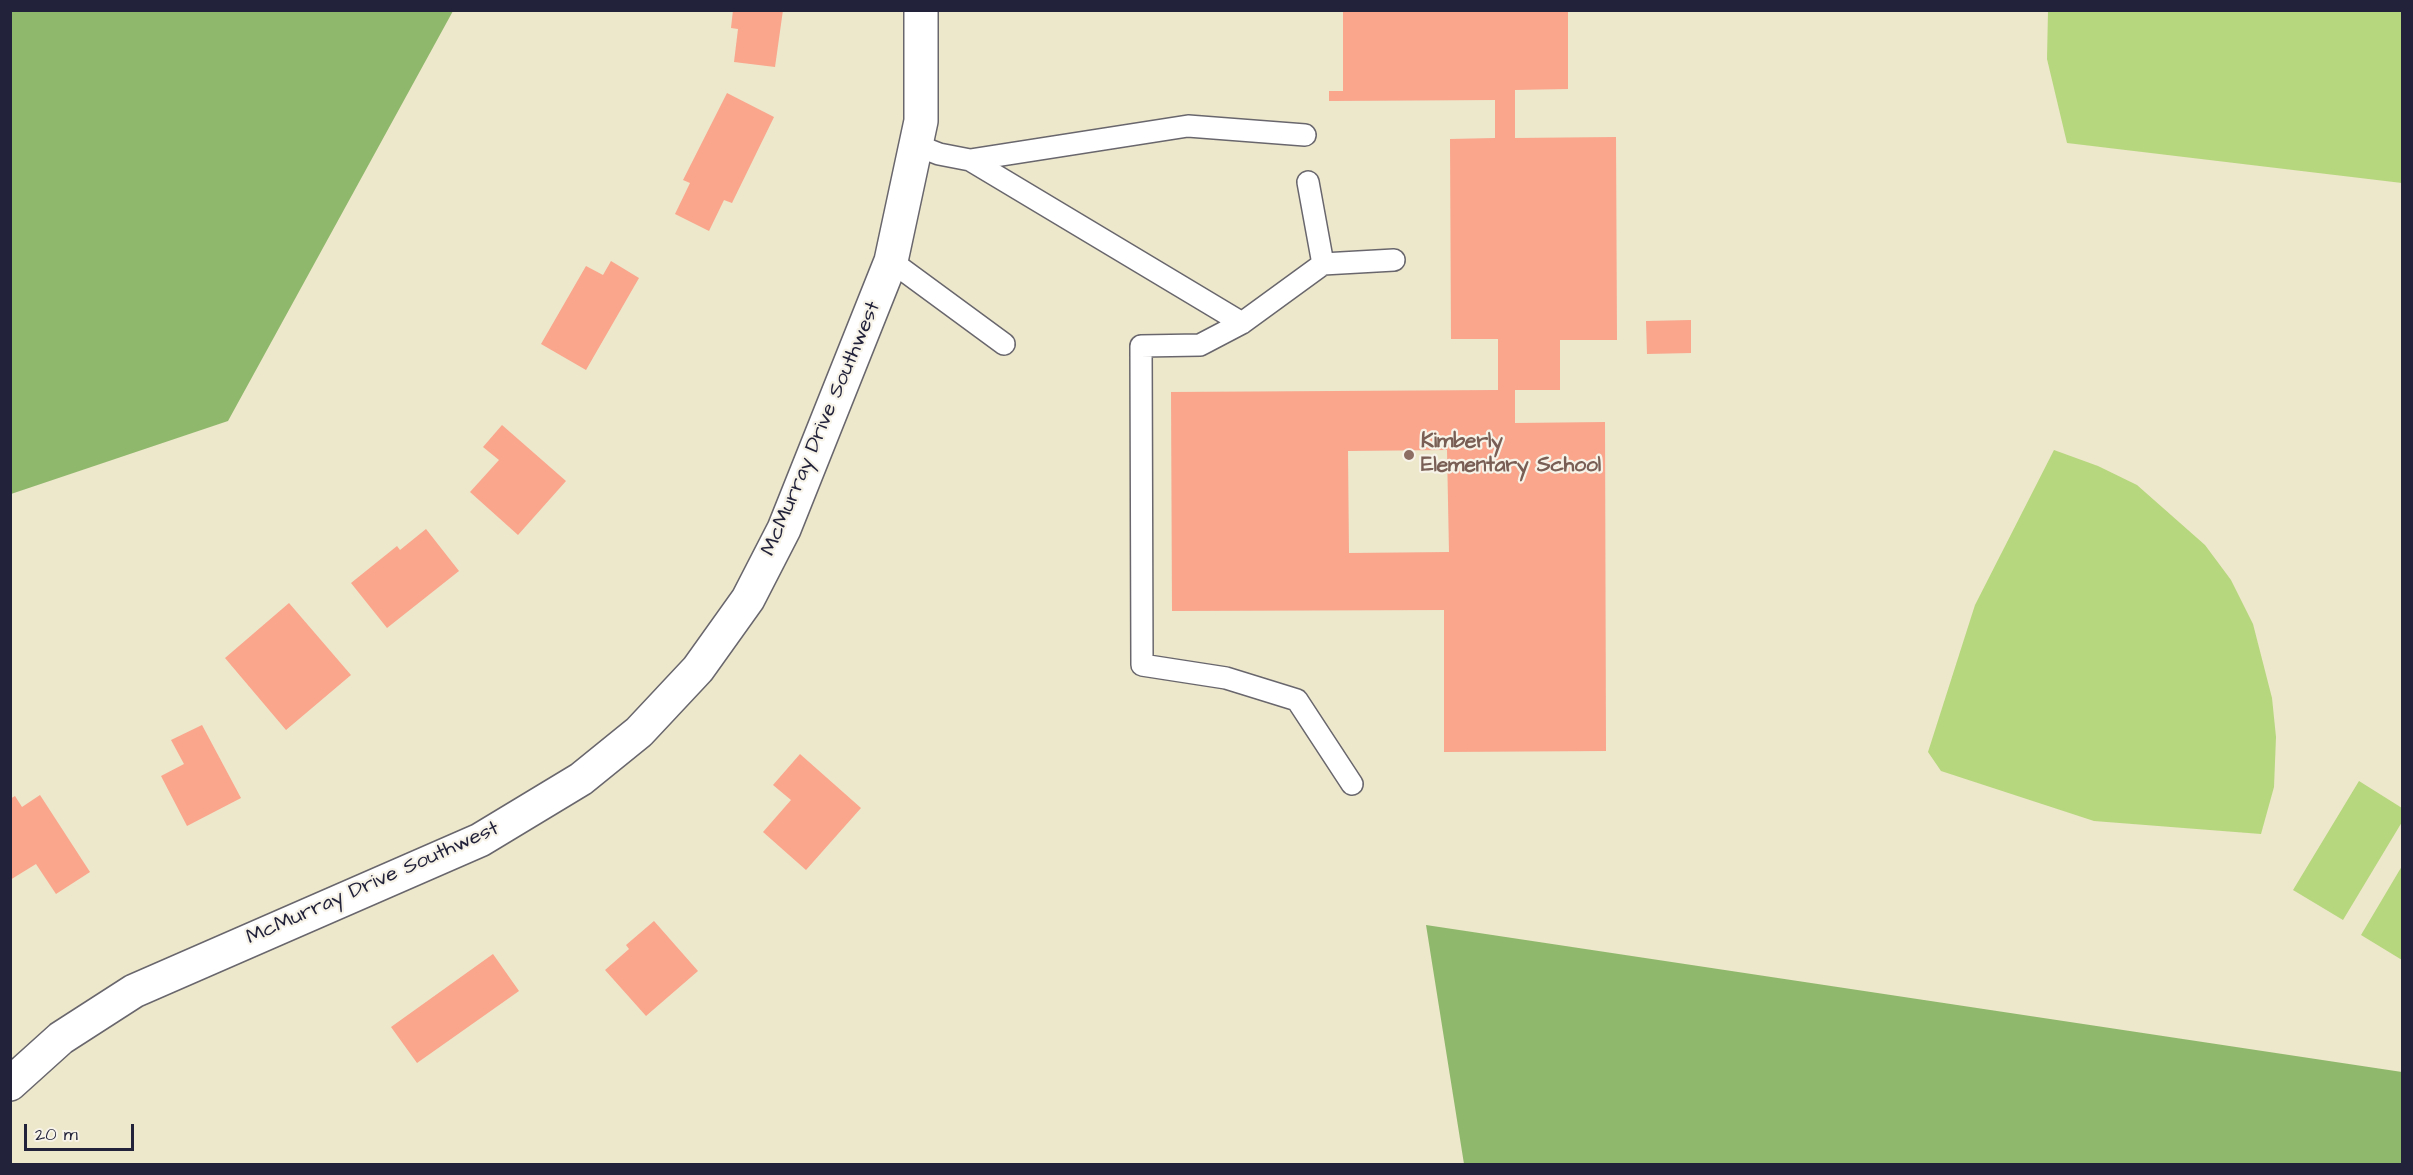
<!DOCTYPE html>
<style>
body{margin:0}
#map{position:relative;width:2413px;height:1175px;overflow:hidden;background:#ede7cb;font-family:"Architects Daughter",sans-serif}
canvas{display:block}
.frame{position:absolute;inset:0;border:12px solid #22223b;pointer-events:none}
.scale{position:absolute;left:24px;top:1124px;width:110px;height:27px;box-sizing:border-box;border:3px solid #22223b;border-top:0;padding-left:8px;font-size:18px;line-height:21px;white-space:nowrap;color:#22223b;-webkit-text-stroke:4px #f7f3e8;paint-order:stroke}
</style>
<div id="map">
<canvas width="2413" height="1175"></canvas>
<div class="frame"></div>
<div class="scale">20 m</div>
</div>
<script>
const context = document.querySelector('canvas').getContext('2d');
context.lineJoin = 'round';
function fill(path, color) { context.fillStyle = color; context.fill(path, 'evenodd'); }
const shape = rows => new Path2D(rows.map(r => 'M' + r).join(''));
function stroke(path, color, width, dash) { context.strokeStyle = color; context.lineWidth = width; context.lineCap = dash ? 'butt' : 'round'; context.setLineDash(dash || []); context.stroke(path); }
function label(font, color, halo, rows, align = 'center') {
  context.font = font + ' "Architects Daughter",sans-serif'; context.lineWidth = 4.5; context.setLineDash([]); context.textBaseline = 'middle'; context.strokeStyle = halo; context.fillStyle = color; for (const [text, x, y, turn = 0] of rows) {
    context.save(); context.translate(x, y); context.rotate((+turn || 0) * Math.PI / 180); context.textAlign = isNaN(turn) ? turn : align; if (halo) context.strokeText(text, 0, 0); context.fillText(text, 0, 0); context.restore();
  }
}
const green = shape([
 [2048,11,2402,11,2402,183,2067,143,2047,59],
 [2054,450,2098,466,2137,485,2205,545,2231,580,2253,624,2272,698,2276,737,2274,787,2261,834,2094,821,1941,771,1928,752,1975,605],
 [2359,781,2402,808,2402,822,2343,920,2293,890],
 [2402,866,2402,960,2361,935]
]);
const forest = shape([
 [10,11,453,11,228,421,11,494],
 [1426,925,2402,1072,2402,1164,1464,1164]
]);
const building = shape([
 [733,10,783,10,775,67,734,62,738,29,731,28],
 [1343,10,1568,10,1568,89,1515,90,1515,138,1616,137,1617,340,1560,340,1560,390,1515,390,1515,423,1605,422,1606,751,1444,752,1444,610,1172,611,1171,392,1498,390,1498,339,1451,339,1450,139,1495,138,1495,100,1329,101,1329,91,1343,91],
 [1447,450,1449,552,1349,553,1348,451],
 [727,93,774,117,732,203,724,200,709,231,675,214,690,183,683,180],
 [611,261,639,278,586,370,541,344,586,266,603,275],
 [1691,320,1691,353,1647,354,1646,321],
 [502,425,566,481,518,535,470,492,499,460,483,447],
 [426,529,459,571,387,628,351,583,397,546,400,550],
 [289,603,351,675,286,730,225,658],
 [202,725,241,798,187,826,161,776,184,764,171,740],
 [800,754,861,808,806,870,763,832,791,800,773,785],
 [40,795,90,872,56,894,36,864,10,880,10,799,15,796,22,807],
 [654,921,698,971,646,1016,605,970,629,949,626,945],
 [493,954,519,991,417,1063,391,1027]
]);
const service = shape([
 [916,145,939,154,970,160,1242,323],
 [970,160,1188,126,1305,135],
 [1308,182,1323,264],
 [891,261,1004,344],
 [1352,784,1297,700,1226,678,1142,665,1141,346,1200,345,1242,323,1323,264,1394,260]
]);
const minor = shape([
 [10,1084,61,1038,134,991,480,840,581,779,639,732,698,669,748,599,784,529,891,261,921,121,921,10]
]);
const markers = [
 [1409,455,6,"#8d6e63"]
];
const streetNames = [
 ["McMurray Drive Southwest",822,429,-67],
 ["McMurray Drive Southwest",373,884,-24]
];
const educationNames = [
 ["Kimberly",1421,443],
 ["Elementary School",1421,467]
];
fill(green, '#b6d77e');
fill(forest, '#90b86d');
fill(building, '#f9a68d');
stroke(service, '#69676d', 24);
stroke(minor, '#69676d', 36);
stroke(service, '#fff', 21);
stroke(minor, '#fff', 33);
for (const [x, y, r, color] of markers) { const dot = new Path2D(); dot.arc(x, y, r, 0, 2 * Math.PI); context.fillStyle = color; context.fill(dot); stroke(dot, '#f7f3e8', 2); }
label('21px', '#22223b', '#f7f3e8', streetNames);
label('bold 21px', '#785e54', '#f7f3e8', educationNames, 'left');
</script>
